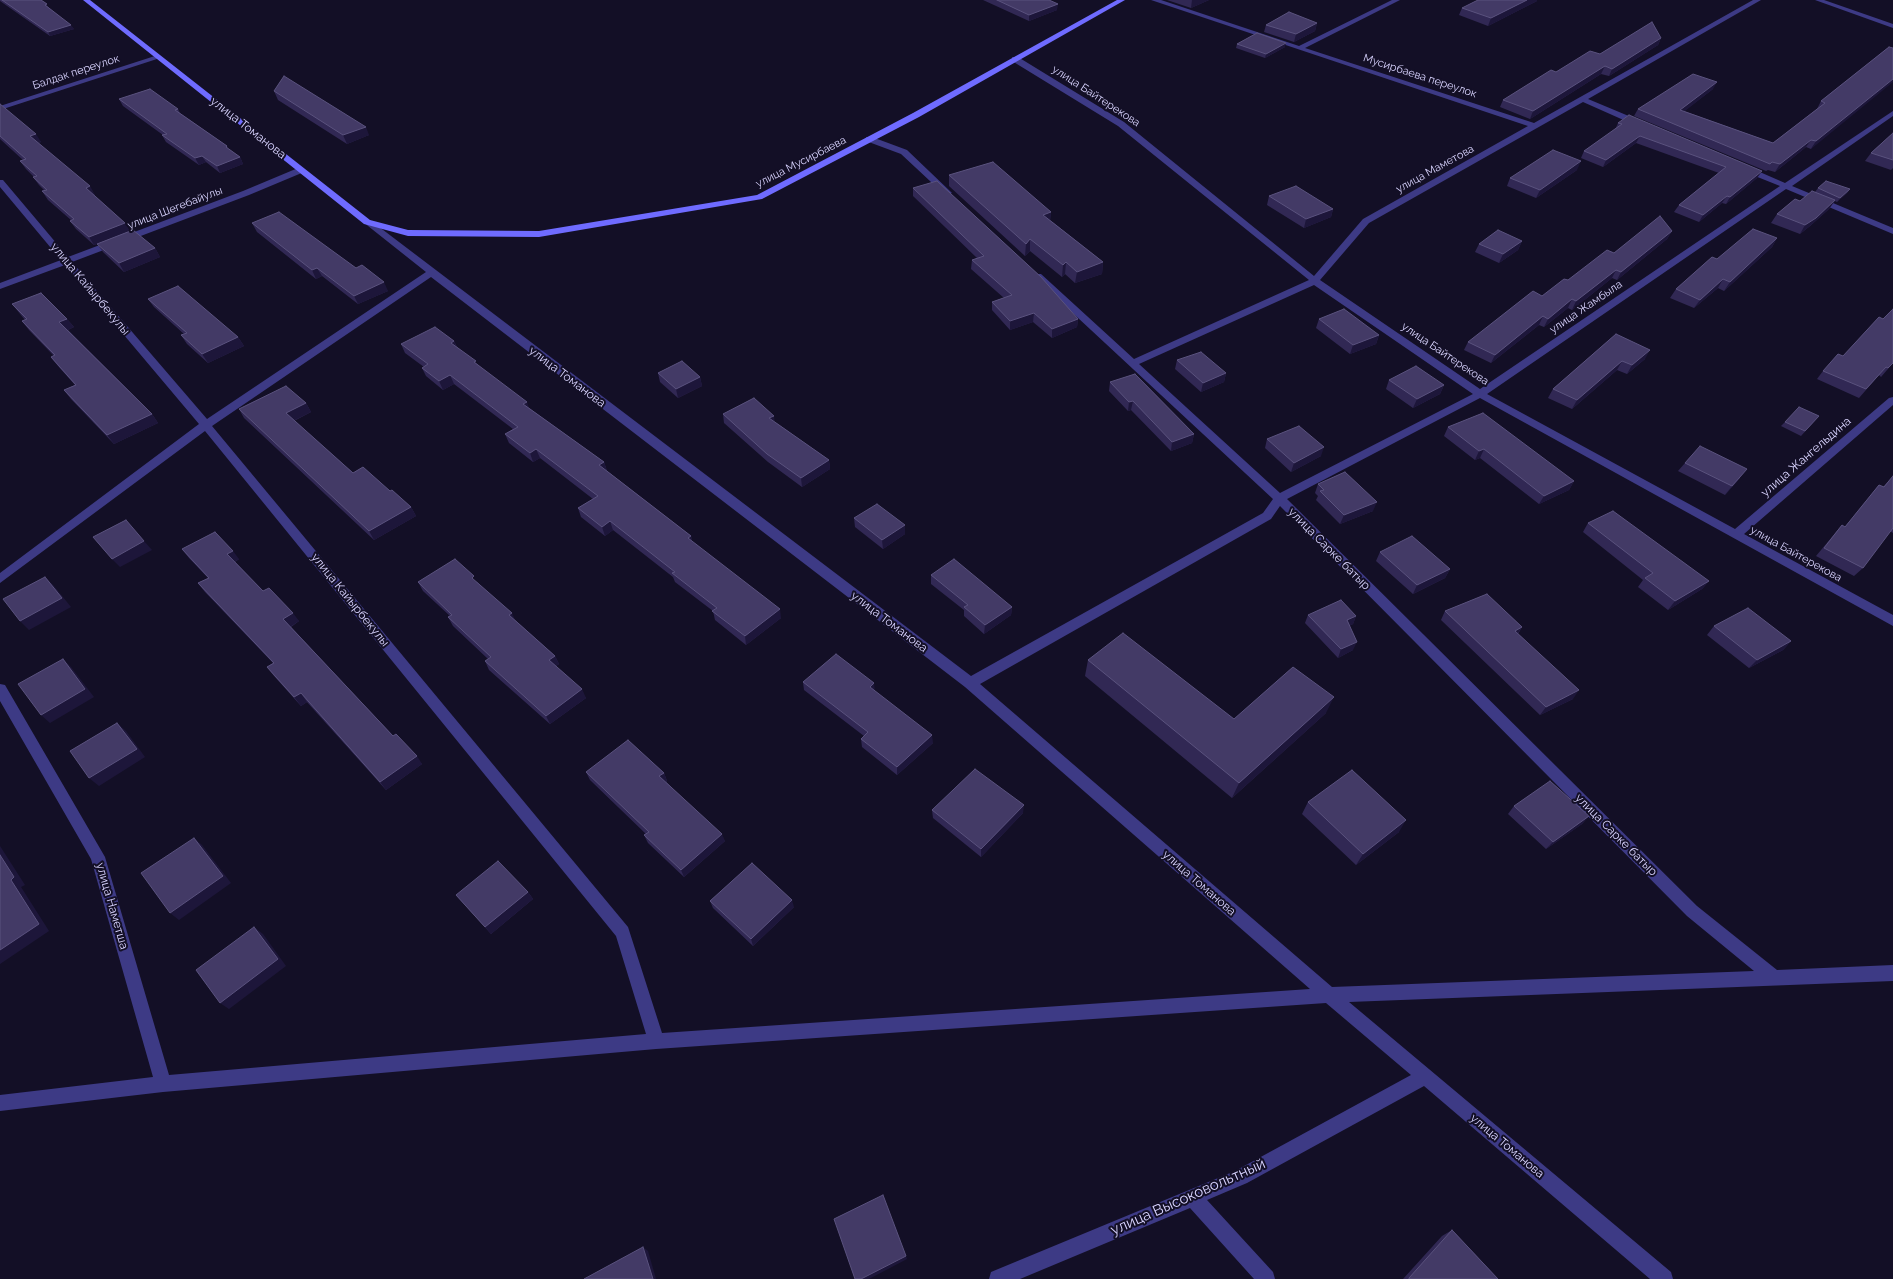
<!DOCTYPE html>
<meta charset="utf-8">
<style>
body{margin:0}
canvas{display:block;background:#130f26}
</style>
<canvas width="1893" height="1279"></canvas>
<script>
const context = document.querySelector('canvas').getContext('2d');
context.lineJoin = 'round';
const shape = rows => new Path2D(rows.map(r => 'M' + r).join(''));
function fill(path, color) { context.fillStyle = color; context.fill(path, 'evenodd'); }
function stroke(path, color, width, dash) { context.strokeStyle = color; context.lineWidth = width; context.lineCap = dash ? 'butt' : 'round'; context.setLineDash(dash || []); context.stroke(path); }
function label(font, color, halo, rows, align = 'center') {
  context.font = font + ' Raleway,sans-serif'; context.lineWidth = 4; context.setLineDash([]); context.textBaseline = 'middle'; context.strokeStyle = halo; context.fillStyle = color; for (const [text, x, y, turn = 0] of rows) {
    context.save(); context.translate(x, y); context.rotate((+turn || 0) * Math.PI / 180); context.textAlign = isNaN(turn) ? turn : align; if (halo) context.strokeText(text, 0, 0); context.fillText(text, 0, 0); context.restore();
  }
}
const street = shape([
 [1151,0,1161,0,1299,46,1392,0,1400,0,1305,48,1534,123,1753,0,1761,0,1588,99,1643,122,1643,126,1637,126,1583,102,1369,223,1320,280,1480,389,1780,186,1740,170,1740,166,1746,166,1785,183,1893,111,1893,116,1792,186,1893,228,1893,234,1786,189,1487,394,1735,529,1889,398,1893,397,1893,405,1744,534,1893,615,1893,626,1480,398,1287,499,1697,906,1777,970,1893,965,1893,981,1349,1002,1671,1272,1673,1279,1650,1279,1424,1086,1247,1183,1207,1200,1273,1272,1275,1279,1254,1279,1190,1208,1020,1279,989,1279,991,1272,1235,1171,1411,1075,1326,1003,656,1049,163,1092,0,1111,0,1095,153,1077,91,859,0,701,0,684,5,685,105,857,169,1075,646,1034,616,936,205,431,0,583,0,573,199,424,65,265,0,289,0,283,61,260,0,187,0,180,3,180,68,257,243,191,298,168,304,168,304,172,249,195,72,262,207,419,426,272,363,222,370,220,971,676,1263,513,1273,499,1035,278,1035,274,1041,274,1134,359,1309,280,1118,126,1012,61,1012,57,1018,57,1124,122,1314,276,1363,219,1528,126,1151,0],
 [431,277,965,687,1310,989,662,1033,628,927,212,426,431,277],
 [1314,285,1473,394,1280,493,1139,364,1314,285],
 [1280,506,1687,916,1754,971,1332,987,980,684,1271,519,1280,506],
 [1815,0,1824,0,1893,24,1893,28,1815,0],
 [158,55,160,56,160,58,0,110,0,106,158,55],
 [866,137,872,137,907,150,952,193,945,195,901,154,866,141,866,137]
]);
const secondary = shape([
 [83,0,90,0,370,220,408,230,539,231,757,195,913,113,1117,0,1125,0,919,117,762,199,539,237,408,236,364,224,83,0]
]);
const wall = shape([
 [0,0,41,0,49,8,74,29,50,36,0,1],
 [983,0,1049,0,1057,10,1029,21],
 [1167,0,1209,0,1191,8],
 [1537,1,1488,26,1459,15,1462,8],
 [1317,23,1315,31,1294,42,1264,32,1266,25],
 [1661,38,1658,45,1609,76,1601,74,1530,119,1500,107,1503,100,1556,72,1600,54],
 [1237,44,1285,47,1265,58,1236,48],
 [1889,47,1811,149,1806,147,1775,172,1768,170,1766,171,1634,116,1638,109,1713,89,1684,111,1773,143,1817,109,1821,101],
 [274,91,369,135,347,144,278,100],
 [119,99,178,109,180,113,227,146,228,149,240,157,243,164,220,173,206,162,199,165,166,142,162,135,163,135,123,106],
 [0,104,41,142,38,143,95,195,94,195,130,231,155,248,160,257,124,272,103,252,97,244,94,245,76,229,70,221,71,220,48,200,42,191,45,191,39,185,33,177,34,177,26,169,20,161,23,160,0,139],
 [1618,123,1762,171,1757,178,1726,204,1722,203,1699,222,1674,212,1679,205,1719,173,1636,143,1603,167,1581,158,1584,151,1615,130],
 [1893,133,1893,168,1891,170,1865,161,1871,153],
 [1577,170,1536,198,1507,186,1510,178],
 [949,175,1051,212,1050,220,1103,262,1102,274,1075,283,1065,274,1062,277,1030,251,1025,256,949,186],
 [913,188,1078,319,1077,327,1052,338,1033,322,1010,330,992,310,992,302,1004,298,971,269,972,260,977,258,913,196],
 [1818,188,1850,189,1847,193,1837,202,1835,201,1829,209,1810,226,1800,234,1771,223,1777,214,1815,192],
 [1269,196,1333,209,1331,217,1304,228,1267,205],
 [252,223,356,268,388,291,358,304,322,276,316,279,257,232],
 [1672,231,1667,239,1617,280,1612,278,1572,310,1568,308,1544,327,1539,325,1491,363,1464,350,1468,342,1542,296,1614,253],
 [1777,238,1772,247,1724,291,1718,288,1694,308,1670,298,1676,289,1717,259],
 [1522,241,1518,250,1499,263,1475,252,1479,244],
 [148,299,238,337,244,346,208,363,187,344,181,335,184,334,154,307],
 [12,304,67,319,74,327,68,330,152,414,158,423,114,444,71,399,64,390,75,385,58,366,51,357,54,356,29,330,22,321,25,320],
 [1319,319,1379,335,1376,344,1350,354,1316,328],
 [1883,319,1893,363,1881,377,1879,375,1859,398,1817,379,1823,371,1843,356],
 [1616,334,1645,359,1627,374,1617,370,1572,409,1548,398,1553,389],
 [454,341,457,347,529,408,604,462,607,471,691,536,692,542,781,618,746,645,715,620,713,611,675,582,673,577,613,530,605,536,581,517,578,508,593,499,540,458,533,462,509,443,505,434,513,429,454,384,443,390,426,376,422,368,424,367,405,353,401,344],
 [1177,360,1226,373,1224,382,1201,392,1175,369],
 [658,373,700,377,702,386,678,398,660,382],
 [1389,380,1444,385,1440,394,1413,408,1386,389],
 [1110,382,1194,434,1192,443,1171,451,1131,410,1128,411,1109,391],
 [306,403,311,412,294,421,353,473,390,491,411,507,416,516,374,540,244,418,239,409],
 [723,414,775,422,829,460,830,469,802,487,768,462,724,423],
 [1819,416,1801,436,1781,426,1785,422],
 [1448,427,1574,481,1569,490,1539,504,1480,458,1475,460,1444,436],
 [1267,439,1321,456,1291,472,1265,448],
 [1685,463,1740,478,1725,495,1678,471],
 [1893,476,1893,533,1890,531,1863,568,1854,576,1816,556,1842,525,1845,527,1879,485,1883,487],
 [1318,484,1373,511,1340,524,1316,500,1318,496,1315,493],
 [854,518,905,525,905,534,883,549,855,527],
 [1588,523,1709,581,1702,589,1668,610,1638,587,1643,580,1583,532],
 [182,549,239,559,235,562,263,591,299,621,291,627,393,736,422,764,386,790,307,702,301,706,274,676,267,667,273,663,205,592,198,583,208,578,189,558],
 [1380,552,1450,569,1445,578,1413,594,1376,561],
 [931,575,1012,607,1011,615,984,634,964,616,964,610,931,584],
 [418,582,477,582,515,620,555,656,559,664,556,666,586,698,550,724,489,670,485,661,488,659,453,626,448,617,450,616,423,591],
 [1445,611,1522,627,1518,634,1573,699,1540,715,1441,620],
 [1308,615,1356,616,1353,624,1349,626,1353,650,1338,658,1305,623],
 [1714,626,1791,641,1783,650,1749,668,1707,635],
 [1088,660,1234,719,1326,713,1232,798,1085,676],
 [803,682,875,691,933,743,897,775,862,747,861,739,864,736,804,690],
 [586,772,664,773,667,781,666,782,725,841,684,877,648,843,644,835,646,834,590,780],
 [1308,802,1399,832,1356,865,1302,814],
 [1514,806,1589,816,1582,824,1546,849,1508,814],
 [932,810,1023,813,981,857,933,818],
 [528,892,533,899,491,934,456,895],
 [710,901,794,907,753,946,713,908],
 [1452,1230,1498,1279,1403,1279,1442,1236]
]);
const shadedWall = shape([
 [1192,0,1209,0,1191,8],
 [1527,0,1537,0,1537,1,1488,26,1491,18],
 [1058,4,1057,10,1029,21,1029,15],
 [1317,23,1315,31,1294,42,1296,34],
 [71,25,74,29,50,36,48,32],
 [1661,38,1658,45,1609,76,1612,69],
 [1286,43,1285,47,1265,58,1266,54],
 [1605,66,1601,74,1530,119,1533,111],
 [1893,79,1893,82,1811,149,1816,141],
 [1717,82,1713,89,1676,118,1680,110],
 [366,127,369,135,347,144,343,135],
 [36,134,41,142,35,144,30,136],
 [1640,136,1636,143,1603,167,1606,160],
 [1811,140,1806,147,1775,172,1780,164],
 [202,156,206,162,199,165,195,158],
 [240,157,243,164,220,173,217,166],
 [1581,161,1577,170,1536,198,1540,190],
 [1762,171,1757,178,1726,204,1730,197],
 [90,186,95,195,91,196,86,188],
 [1850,189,1847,193,1837,202,1840,198],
 [1727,196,1722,203,1699,222,1703,215],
 [1835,200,1829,209,1810,226,1800,234,1805,225],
 [1333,209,1331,217,1304,228,1306,219],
 [1051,212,1050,224,1043,215],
 [125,223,130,231,94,245,89,237],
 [1672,231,1667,239,1617,280,1621,272],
 [1777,238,1772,247,1724,291,1730,282],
 [1030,239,1030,251,1025,256,1026,244],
 [1522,241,1518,250,1499,263,1503,254],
 [155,248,160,257,124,272,119,263],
 [1066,262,1065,274,1062,277,1063,265],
 [1103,262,1102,274,1075,283,1077,272],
 [317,268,322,276,316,279,312,270],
 [1616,270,1612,278,1572,310,1576,301],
 [1723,279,1718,288,1694,308,1700,300],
 [384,282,388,291,358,304,354,296],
 [1572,299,1568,308,1544,327,1548,319],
 [1034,313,1033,322,1010,330,1010,321],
 [1543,316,1539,325,1491,363,1495,355],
 [67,319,74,327,66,331,59,322],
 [1078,319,1077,327,1052,338,1052,329],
 [1379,335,1376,344,1350,354,1353,345],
 [238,337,244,346,208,363,202,354],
 [454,341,458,350,451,343],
 [1650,350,1645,359,1627,374,1632,365],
 [1622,361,1617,370,1572,409,1577,400],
 [1226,373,1224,382,1201,392,1203,383],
 [450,375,454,384,443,390,439,381],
 [700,377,702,386,678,398,676,389],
 [1444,385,1440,394,1413,408,1417,399],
 [1133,401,1131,410,1128,411,1129,402],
 [527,402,530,411,523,404],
 [306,403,311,412,291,422,286,413],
 [152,414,158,423,114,444,107,435],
 [774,416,775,425,769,418],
 [1194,434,1192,443,1171,451,1172,442],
 [1324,447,1321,456,1291,472,1294,463],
 [536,449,540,458,533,462,530,453],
 [1484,449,1480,458,1475,460,1479,451],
 [829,460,830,469,802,487,801,478],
 [604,462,607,471,599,465],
 [1747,469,1740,478,1725,495,1732,486],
 [1574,481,1569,490,1539,504,1544,496],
 [1377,502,1373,511,1340,524,1344,515],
 [411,507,416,516,374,540,369,531],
 [610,521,613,530,605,536,602,527],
 [905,525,905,534,883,549,882,540],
 [691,536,693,544,688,538],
 [144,541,152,550,120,567,112,559],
 [233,551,239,559,233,563,227,554],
 [1450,569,1445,578,1413,594,1417,585],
 [45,577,54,586,71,607,29,630,20,621],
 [1709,581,1702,589,1668,610,1675,601],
 [1012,607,1011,615,984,634,985,625],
 [780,609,781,618,746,645,745,636],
 [293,613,299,621,290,627,283,619],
 [512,613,516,622,509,615],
 [1356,616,1353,624,1343,629,1347,620],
 [1522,627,1516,636,1515,631],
 [1791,641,1783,650,1749,668,1757,660],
 [1357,642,1353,650,1338,658,1341,649],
 [555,656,559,664,553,668,549,660],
 [63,659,71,667,94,697,50,723,41,715],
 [874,683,875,692,870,687],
 [582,689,586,698,550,724,546,716],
 [1579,690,1573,699,1540,715,1546,707],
 [301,693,307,702,301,706,294,697],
 [1334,697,1326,713,1232,798,1239,783],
 [117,723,126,731,145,757,99,786,89,778],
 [932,735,933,743,897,775,897,767],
 [417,756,422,764,386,790,380,782],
 [664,773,667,781,663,784,659,776],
 [1024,805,1023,813,981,857,981,849],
 [1589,816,1582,824,1546,849,1553,842],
 [1406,820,1399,832,1356,865,1363,854],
 [722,834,725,841,684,877,681,870],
 [194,838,202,845,231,883,179,920,170,913],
 [0,846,25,885,21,887,49,931,0,964],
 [528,892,533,899,491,934,485,927],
 [792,900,794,907,753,946,751,939],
 [254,927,263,934,286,966,229,1009,220,1003],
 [643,1247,648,1251,656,1279,653,1279],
 [906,1256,907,1259,869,1279,861,1279]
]);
const building = shape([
 [2,0,41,0,47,4,45,5,71,25,48,32,2,0],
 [997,0,1049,0,1058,4,1029,15,997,0],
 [1478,0,1527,0,1491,18,1462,8,1478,0],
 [1289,12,1317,23,1296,34,1266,25,1289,12],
 [1652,22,1661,38,1612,69,1605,66,1533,111,1503,100,1551,70,1556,72,1590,51,1600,54,1652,22],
 [1257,33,1286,43,1266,54,1237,44,1257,33],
 [1889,47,1893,48,1893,79,1816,141,1811,140,1780,164,1772,162,1770,164,1638,109,1693,74,1717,82,1680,110,1773,143,1825,103,1821,101,1889,47],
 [284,76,366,127,343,135,274,91,284,76],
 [150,89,178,109,175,110,227,146,226,147,240,157,217,166,202,156,195,158,162,135,167,134,119,99,150,89],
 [0,104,36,134,30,136,90,186,86,188,125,223,89,237,70,221,74,219,42,191,47,190,33,177,37,176,20,161,26,159,0,136,0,104],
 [1629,115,1762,171,1730,197,1727,196,1703,215,1679,205,1726,167,1640,136,1606,160,1584,151,1622,124,1618,123,1629,115],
 [1893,133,1893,160,1871,153,1893,133],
 [1553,150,1581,161,1540,190,1510,178,1553,150],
 [993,162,1051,212,1043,215,1103,262,1077,272,1066,262,1063,265,1030,239,1026,244,949,175,993,162],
 [937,181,1041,277,1078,319,1052,329,1034,313,1010,321,992,302,1012,295,972,260,984,256,913,188,937,181],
 [1826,181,1850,189,1840,198,1818,188,1826,181],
 [1296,186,1333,209,1306,219,1269,196,1296,186],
 [1812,191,1835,200,1816,218,1805,225,1777,214,1795,199,1800,201,1812,191],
 [279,212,356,268,362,265,384,282,354,296,317,268,312,270,252,223,279,212],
 [1660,216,1672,231,1621,272,1616,270,1576,301,1572,299,1548,319,1543,316,1495,355,1468,342,1533,291,1542,296,1564,279,1568,280,1607,250,1614,253,1660,216],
 [1753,229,1777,238,1730,282,1723,279,1700,300,1676,289,1712,257,1717,259,1753,229],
 [133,230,155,248,119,263,97,244,133,230],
 [1498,230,1522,241,1503,254,1479,244,1498,230],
 [178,286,238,337,202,354,181,335,187,333,148,299,178,286],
 [41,293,67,319,59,322,152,414,107,435,64,390,76,385,51,357,55,355,22,321,27,319,12,304,41,293],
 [1344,309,1379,335,1353,345,1319,319,1344,309],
 [1893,309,1893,363,1888,368,1886,367,1866,389,1823,371,1838,354,1843,356,1879,317,1883,319,1893,309],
 [435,327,454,341,451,343,476,361,474,362,527,402,523,404,604,462,599,465,691,536,688,538,780,609,745,636,712,611,717,608,672,573,675,572,610,521,602,527,578,508,598,496,536,449,530,453,505,434,518,427,450,375,439,381,422,368,428,364,401,344,435,327],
 [1616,334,1650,350,1632,365,1622,361,1577,400,1553,389,1616,334],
 [1201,352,1226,373,1203,383,1177,360,1201,352],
 [682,361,700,377,676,389,658,373,682,361],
 [1416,366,1444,385,1417,399,1389,380,1416,366],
 [1135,374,1194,434,1172,442,1133,401,1129,402,1110,382,1135,374],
 [286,386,306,403,286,413,353,473,363,467,390,491,392,490,411,507,369,531,239,409,286,386],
 [754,398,774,416,769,418,829,460,801,478,767,454,723,414,754,398],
 [1799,407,1819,416,1805,431,1785,422,1799,407],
 [1483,413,1574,481,1544,496,1484,449,1479,451,1448,427,1483,413],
 [1299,426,1324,447,1294,463,1267,439,1299,426],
 [1700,446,1747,469,1732,486,1685,463,1700,446],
 [1345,472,1377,502,1344,515,1320,491,1324,490,1318,484,1345,472],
 [1893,476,1893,528,1863,568,1824,548,1842,525,1845,527,1879,485,1884,487,1893,476],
 [877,504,905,525,882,540,854,518,877,504],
 [1613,511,1709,581,1675,601,1645,578,1653,573,1588,523,1613,511],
 [126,520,144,541,112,559,93,537,126,520],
 [215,532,233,551,227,554,263,591,269,588,293,613,283,619,393,736,396,734,417,756,380,782,301,693,294,697,267,667,274,663,198,583,209,578,182,549,215,532],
 [1412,536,1450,569,1417,585,1380,552,1412,536],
 [455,559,474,576,472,578,512,613,509,615,555,656,549,660,582,689,546,716,485,661,491,657,448,617,452,615,418,582,455,559],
 [954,559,1012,607,985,625,964,607,968,605,931,575,954,559],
 [45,577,62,598,20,621,3,599,45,577],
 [1487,594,1522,627,1515,631,1579,690,1546,707,1445,611,1487,594],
 [1341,600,1356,616,1347,620,1357,642,1341,649,1308,615,1341,600],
 [1748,608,1791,641,1757,660,1714,626,1748,608],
 [1123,633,1234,719,1293,667,1334,697,1239,783,1088,660,1123,633],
 [836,654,874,683,870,687,932,735,897,767,861,739,868,732,803,682,836,654],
 [63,659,85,689,41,715,18,684,63,659],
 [117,723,137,749,89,778,70,751,117,723],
 [628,740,664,773,659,776,722,834,681,870,644,835,649,832,586,772,628,740],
 [975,769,1024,805,981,849,932,810,975,769],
 [1352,770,1406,820,1363,854,1308,802,1352,770],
 [1550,781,1589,816,1553,842,1514,806,1550,781],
 [194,838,223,876,170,913,141,873,194,838],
 [0,855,14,877,11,880,39,924,0,950,0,855],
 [498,861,528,892,485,927,456,895,498,861],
 [752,863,792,900,751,939,710,901,752,863],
 [254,927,278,959,220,1003,196,970,254,927],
 [883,1195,906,1256,861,1279,855,1279,834,1219,883,1195],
 [1452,1230,1498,1279,1409,1279,1409,1278,1452,1230],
 [643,1247,653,1279,584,1279,643,1247]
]);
const farStreetnames = [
 ["Балдак переулок",76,72,-18],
 ["Мусирбаева переулок",1420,76,18],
 ["улица Байтерекова",1096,96,33],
 ["улица Мусирбаева",801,162,-27],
 ["улица Маметова",1435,169,-29],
 ["улица Шегебайулы",175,208,-21],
 ["улица Жамбыла",1586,307,-34],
 ["улица Байтерекова",1445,354,34],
 ["улица Байтерекова",1796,554,29]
];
const streetNames = [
 ["улица Томанова",248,128,38],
 ["улица Кайырбекулы",90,289,50],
 ["улица Томанова",567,377,37],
 ["улица Жангельдина",1806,457,-41],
 ["улица Сарке батыр",1329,549,45],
 ["улица Кайырбекулы",350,600,51],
 ["улица Томанова",889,622,37],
 ["улица Сарке батыр",1616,835,45],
 ["улица Томанова",1199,883,41],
 ["улица Наметша",112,906,74],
 ["улица Томанова",1507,1146,40]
];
const nearStreetnames = [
 ["улица Высоковольтный",1188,1197,-24]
];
fill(street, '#3d3a85');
fill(secondary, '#6f6bff');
fill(wall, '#312854');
fill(shadedWall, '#1d163a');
fill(building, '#433a66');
stroke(building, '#5a527e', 1);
label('11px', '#d9d4ff', '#130f26', farStreetnames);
label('12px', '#d9d4ff', '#130f26', streetNames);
label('15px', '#d9d4ff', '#130f26', nearStreetnames);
</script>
